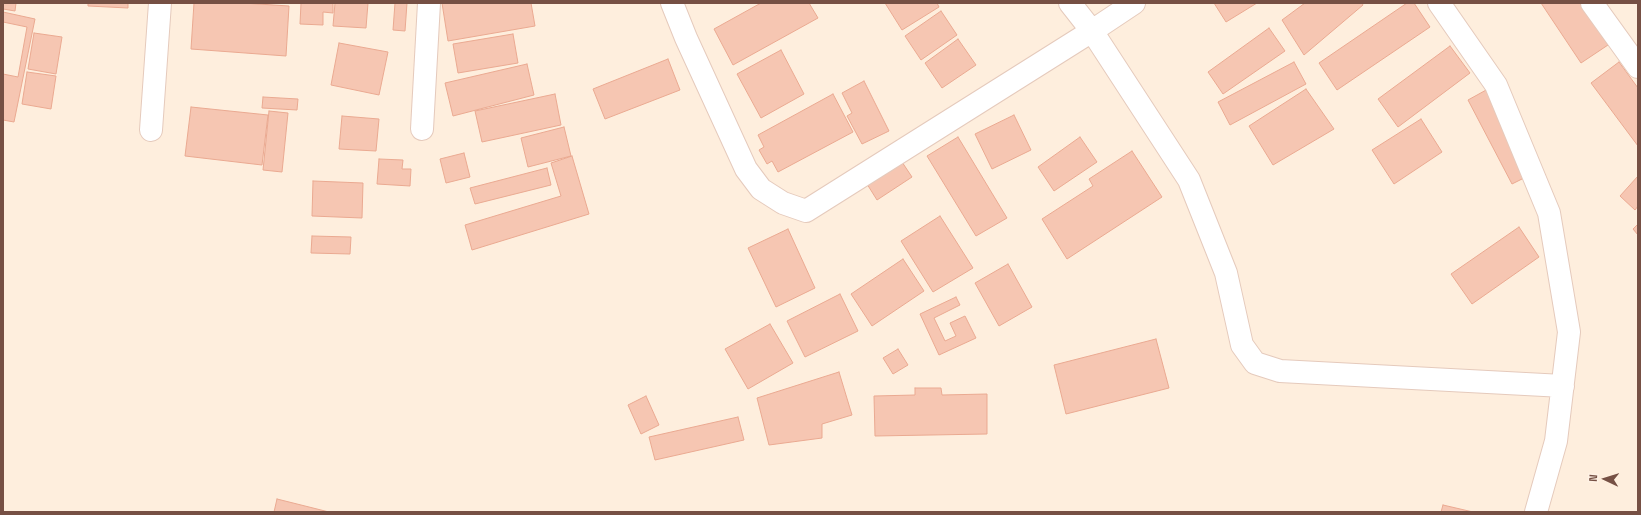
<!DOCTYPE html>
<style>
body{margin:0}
#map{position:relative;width:1641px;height:515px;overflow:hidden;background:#feeedd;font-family:"Space Grotesk",sans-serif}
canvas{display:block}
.frame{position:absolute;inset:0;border:4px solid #765044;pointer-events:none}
.north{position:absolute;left:1585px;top:459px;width:40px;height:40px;-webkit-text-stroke:3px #fff2e5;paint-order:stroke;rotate:274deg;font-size:11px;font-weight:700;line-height:16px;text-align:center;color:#765044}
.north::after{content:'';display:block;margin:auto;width:14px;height:18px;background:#765044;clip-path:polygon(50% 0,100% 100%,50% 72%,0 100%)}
</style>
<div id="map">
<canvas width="1641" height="515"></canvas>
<div class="frame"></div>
<div class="north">N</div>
</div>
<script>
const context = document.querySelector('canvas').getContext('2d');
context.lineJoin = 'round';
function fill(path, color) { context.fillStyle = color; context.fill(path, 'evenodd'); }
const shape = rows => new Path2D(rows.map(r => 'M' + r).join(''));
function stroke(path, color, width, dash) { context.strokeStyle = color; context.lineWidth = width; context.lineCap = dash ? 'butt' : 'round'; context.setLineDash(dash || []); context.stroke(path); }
const building = shape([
 [3,3,16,3,15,11,3,9,3,3],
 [88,3,128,3,128,8,88,6,88,3],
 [194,3,243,3,289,6,286,56,191,49,194,3],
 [301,3,333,3,333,13,323,12,323,25,300,24,301,3],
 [335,3,368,3,366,28,333,26,335,3],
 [395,3,407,3,405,31,393,30,395,3],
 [442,3,531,3,535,26,448,41,442,3],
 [761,3,809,3,818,18,733,65,714,29,761,3],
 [885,3,937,3,939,7,902,30,885,3],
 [1214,3,1257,3,1226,22,1214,3],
 [1305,3,1362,3,1363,5,1304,55,1282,20,1305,3],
 [1407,3,1414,3,1430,27,1337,90,1319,63,1407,3],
 [1541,3,1580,3,1608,45,1581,63,1541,3],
 [941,11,957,35,921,60,905,36,941,11],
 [3,12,35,19,14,122,3,120,3,74,18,77,27,27,3,22,3,12],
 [1269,28,1285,51,1223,94,1208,72,1269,28],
 [34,33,62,37,56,74,28,69,34,33],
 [513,34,518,63,458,73,453,44,513,34],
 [958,39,976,65,942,88,925,63,958,39],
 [339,43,388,52,379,95,331,85,339,43],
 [1450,46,1470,73,1398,127,1378,99,1450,46],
 [781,50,804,94,761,118,737,74,781,50],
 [668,59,680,90,605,119,593,89,668,59],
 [1294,62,1306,84,1230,125,1218,102,1294,62],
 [1619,62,1638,88,1638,146,1591,83,1619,62],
 [527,64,534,95,453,116,445,83,527,64],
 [27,72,56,76,51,109,22,104,27,72],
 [864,81,889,131,862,144,847,116,852,113,842,93,864,81],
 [1306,89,1334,129,1273,165,1249,126,1306,89],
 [1488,89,1532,174,1512,184,1468,100,1488,89],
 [555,94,561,125,482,142,475,111,555,94],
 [833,94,853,132,778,172,772,161,767,164,759,150,764,147,758,135,833,94],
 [263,97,298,99,297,110,262,108,263,97],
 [191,107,268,115,262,165,185,156,191,107],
 [269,111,288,113,282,172,263,170,269,111],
 [1014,115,1031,150,992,169,975,134,1014,115],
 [342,116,379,119,376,151,339,149,342,116],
 [1421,119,1442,152,1394,184,1372,150,1421,119],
 [564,127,571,156,528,167,521,138,564,127],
 [958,137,1007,218,976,236,927,156,958,137],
 [1080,137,1097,162,1054,191,1038,167,1080,137],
 [1132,151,1162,197,1067,259,1042,219,1093,186,1089,179,1132,151],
 [464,153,470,177,446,183,440,159,464,153],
 [572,156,589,214,472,250,465,225,561,196,551,163,572,156],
 [379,159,403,160,402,169,411,169,410,186,377,184,379,159],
 [902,162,912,177,877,200,867,184,902,162],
 [547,168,551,185,475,204,470,188,547,168],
 [1638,176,1638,206,1635,210,1620,196,1638,176],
 [313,181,363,183,362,218,312,216,313,181],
 [940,216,973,268,933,292,901,241,940,216],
 [1638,224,1638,235,1633,229,1638,224],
 [1519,227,1539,257,1472,304,1451,274,1519,227],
 [788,229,815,288,776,307,748,248,788,229],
 [312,236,351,237,350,254,311,253,312,236],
 [903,259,924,291,872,326,851,294,903,259],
 [1008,264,1032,307,999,326,975,283,1008,264],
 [840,294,858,331,805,357,787,321,840,294],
 [956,297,960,305,934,318,945,341,956,336,950,323,965,316,976,338,939,355,920,314,956,297],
 [770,324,793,363,748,389,725,349,770,324],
 [1156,339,1169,388,1066,414,1054,365,1156,339],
 [898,349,908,365,893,374,883,358,898,349],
 [839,372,852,415,822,424,822,438,769,445,757,398,839,372],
 [915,388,941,388,942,395,987,394,987,434,875,436,874,396,915,395,915,388],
 [646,396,659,425,641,434,628,405,646,396],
 [738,417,744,440,655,460,649,437,738,417],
 [277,499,329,512,274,512,277,499],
 [1443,505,1473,512,1441,512,1443,505]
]);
const minor = shape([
 [672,3,686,38,746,169,761,189,783,203,806,211,1092,31,1134,3],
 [1070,3,1092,31,1189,180,1226,273,1242,345,1255,363,1280,371,1563,386],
 [1439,3,1496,85,1549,213,1569,332,1556,441,1536,512],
 [1592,3,1638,67],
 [422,129,429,3],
 [151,130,160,3]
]);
fill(building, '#f6c6b2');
stroke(building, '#eaa991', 1);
stroke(minor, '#e5cabc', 24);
stroke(minor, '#fff', 22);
</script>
